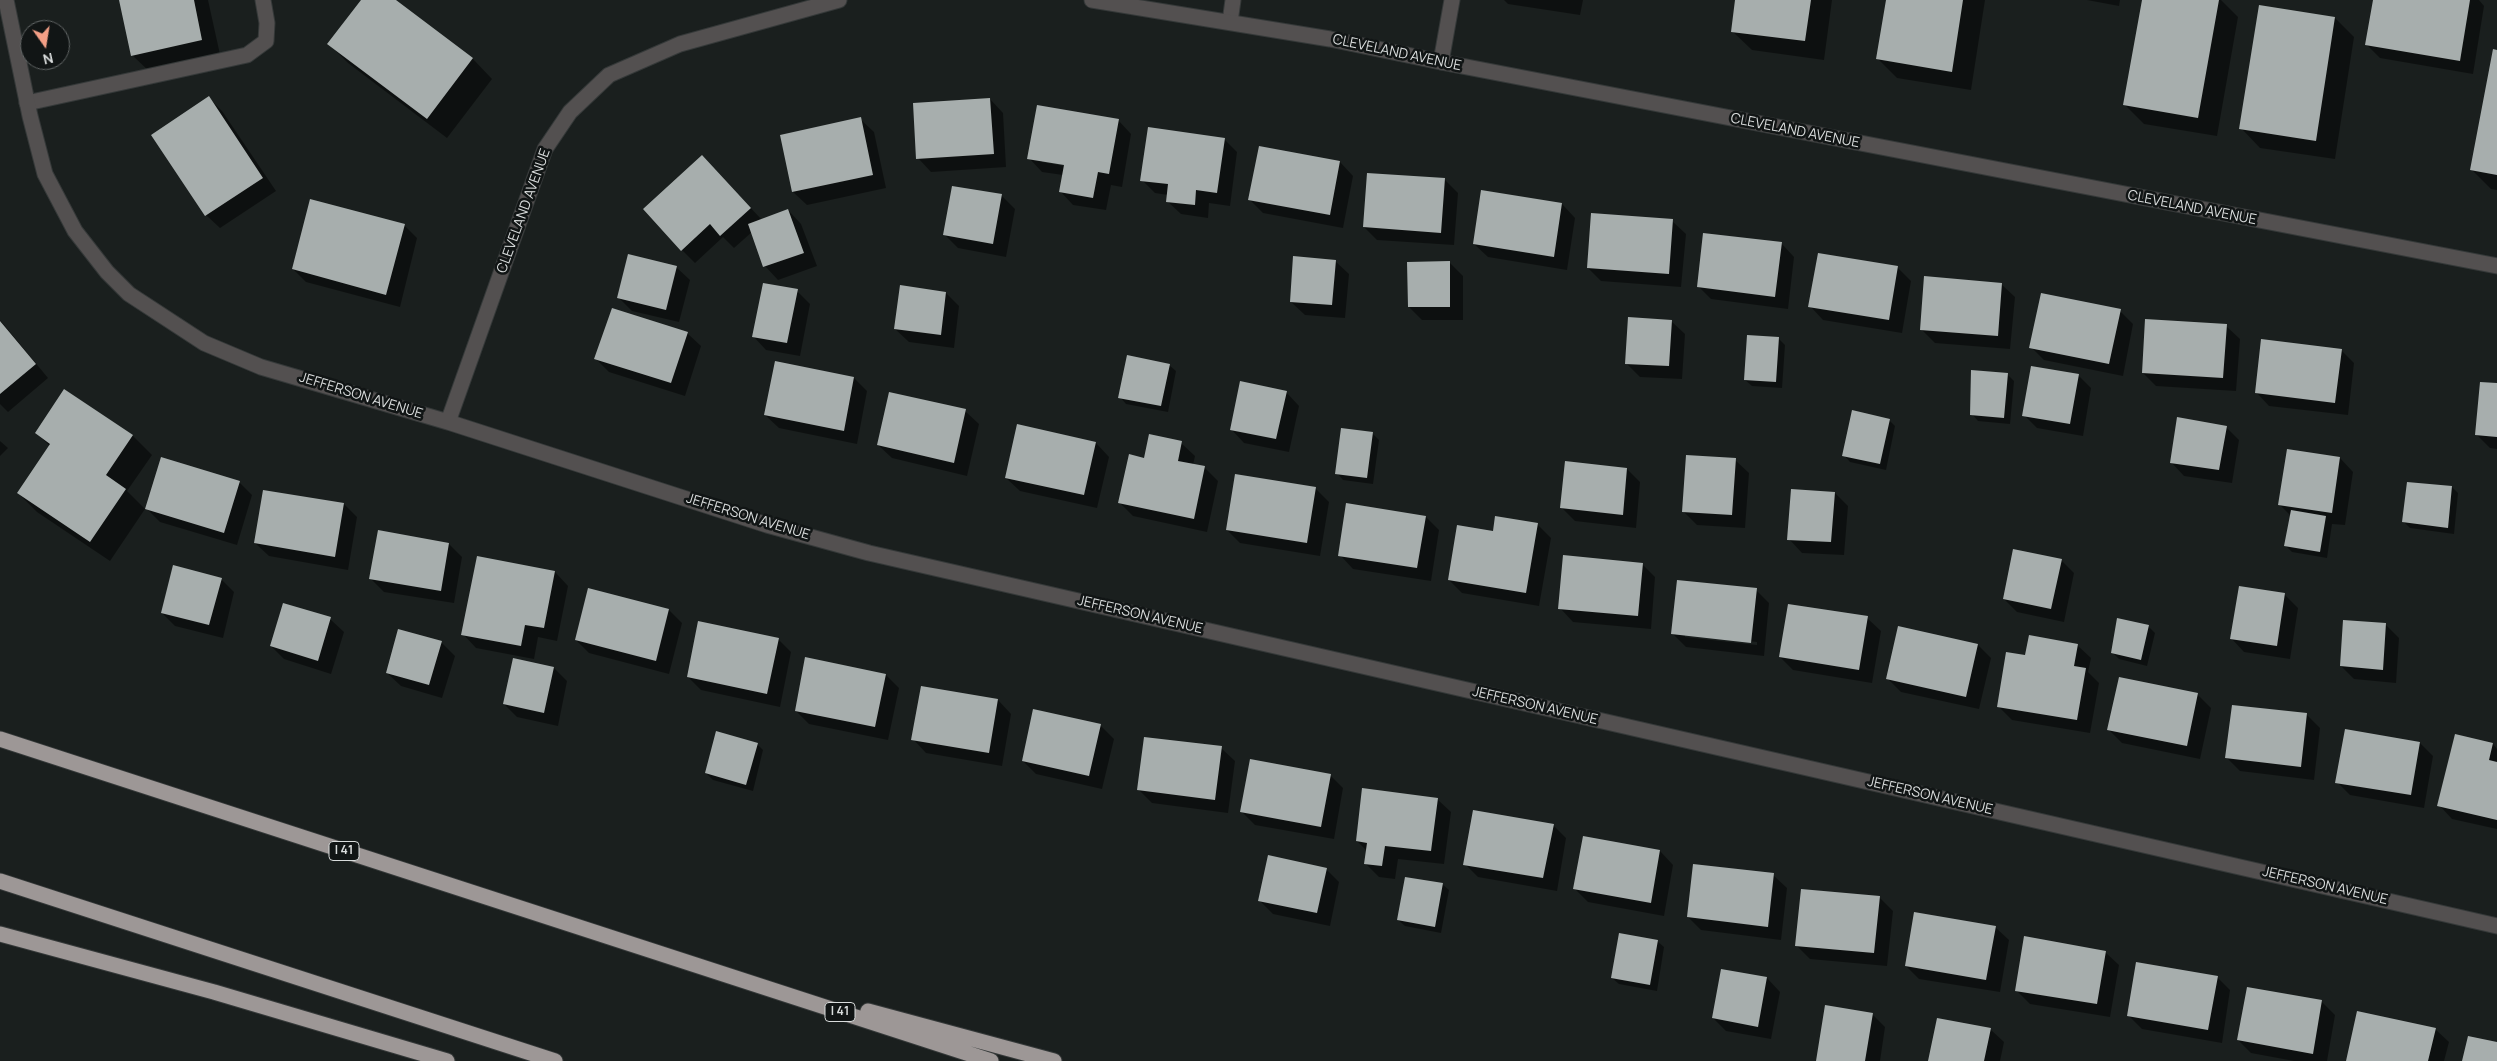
<!DOCTYPE html>
<style>
body{margin:0}
#map{position:relative;width:2497px;height:1061px;overflow:hidden;background:#1a1f1e;font-family:Manrope,sans-serif}
canvas{display:block}
.north{position:absolute;left:20px;top:20px;width:50px;height:50px;box-sizing:border-box;background:#111515;border:1px solid #616565;border-radius:50%;rotate:167deg;font-size:14px;font-weight:700;line-height:20px;text-align:center;color:#d9dcdc}
.north::after{content:'';display:block;margin:auto;width:18px;height:22px;background:#f39f86;clip-path:polygon(50% 0,100% 100%,50% 72%,0 100%)}
</style>
<div id="map">
<canvas width="2497" height="1061"></canvas>
<div class="north">N</div>
</div>
<script>
const context = document.querySelector('canvas').getContext('2d');
context.lineJoin = 'round';
function fill(path, color) { context.fillStyle = color; context.fill(path, 'evenodd'); }
const shape = rows => new Path2D(rows.map(r => 'M' + r).join(''));
function stroke(path, color, width, dash) { context.strokeStyle = color; context.lineWidth = width; context.lineCap = dash ? 'butt' : 'round'; context.setLineDash(dash || []); context.stroke(path); }
function label(font, color, halo, rows, align = 'center') {
  context.font = font + ' Manrope,sans-serif'; context.lineWidth = 5; context.setLineDash([]); context.textBaseline = 'middle'; context.strokeStyle = halo; context.fillStyle = color; for (const [text, x, y, turn = 0] of rows) {
    context.save(); context.translate(x, y); context.rotate((+turn || 0) * Math.PI / 180); context.textAlign = isNaN(turn) ? turn : align; if (halo) context.strokeText(text, 0, 0); context.fillText(text, 0, 0); context.restore();
  }
}
const shadow = shape([
 [120,0,208,0,221,59,152,74,132,55],
 [362,0,394,0,473,59,492,79,447,138,348,63,329,44],
 [1504,0,1583,0,1580,15,1508,4],
 [1736,0,1832,0,1824,60,1752,50,1732,31],
 [1887,0,1985,0,1971,90,1897,78,1878,59],
 [2087,0,2120,0,2119,6],
 [2143,0,2221,0,2238,17,2217,136,2144,124,2124,104],
 [2374,0,2479,0,2484,6,2473,74,2380,58,2367,45],
 [2335,18,2354,37,2335,159,2260,148,2241,128],
 [2497,51,2497,190,2491,189,2472,170],
 [209,98,222,111,276,191,220,228,206,215],
 [990,99,1003,113,1006,167,931,172,918,158],
 [860,119,874,132,886,188,807,205,793,192,781,136],
 [1118,120,1131,134,1122,187,1111,185,1106,210,1073,205,1060,191,1063,175,1042,172,1029,158],
 [1042,160,1070,165,1070,167,1042,162],
 [1224,139,1237,152,1230,206,1209,203,1208,218,1181,214,1167,201,1168,195,1155,193,1142,180],
 [702,156,762,220,788,210,801,224,817,266,778,280,765,266,752,232,734,248,723,237,695,263,682,250],
 [1340,162,1353,176,1343,228,1263,213,1250,200],
 [1444,179,1458,193,1454,245,1377,240,1364,227],
 [1001,195,1015,209,1006,257,958,248,945,235],
 [1562,204,1575,218,1567,270,1488,257,1474,244],
 [1672,221,1686,234,1681,287,1601,281,1588,268],
 [404,225,417,238,400,307,306,282,293,269],
 [1781,243,1794,257,1788,309,1711,299,1698,286],
 [1335,261,1349,274,1345,318,1305,315,1291,302],
 [1449,262,1463,276,1463,320,1422,320,1409,307],
 [676,267,690,280,679,322,632,311,618,297],
 [1897,267,1911,281,1902,333,1823,320,1810,306],
 [2001,284,2015,297,2010,349,1935,343,1922,330],
 [797,291,810,304,800,356,766,350,753,336],
 [946,293,959,306,954,348,909,342,895,329],
 [2120,311,2133,324,2123,376,2044,360,2031,347],
 [0,320,48,378,8,412,0,404],
 [1671,321,1685,334,1682,379,1640,377,1626,363],
 [2226,326,2240,339,2236,391,2156,386,2143,373],
 [687,333,701,346,685,396,609,372,596,359],
 [1778,338,1785,345,1782,388,1752,386,1745,380],
 [2341,350,2354,363,2348,415,2269,406,2256,392],
 [1169,365,1176,371,1168,412,1126,404,1120,397],
 [2007,374,2014,381,2010,424,1978,421,1972,414],
 [2078,375,2091,388,2083,436,2037,428,2024,415],
 [854,378,867,391,857,444,779,428,765,415],
 [2497,384,2497,449,2490,448,2477,435],
 [65,390,133,436,152,455,127,491,145,509,110,561,37,512,18,493,50,446,36,433],
 [1286,392,1299,406,1289,452,1244,443,1231,429],
 [965,411,979,424,967,476,892,458,878,445],
 [1889,420,1895,426,1886,470,1850,462,1844,455],
 [1018,426,1096,443,1109,457,1097,508,1020,491,1006,478],
 [2226,427,2239,440,2232,483,2184,476,2171,462],
 [1372,433,1379,440,1373,484,1343,480,1337,473],
 [0,441,8,448,0,456],
 [1181,443,1195,456,1193,465,1205,468,1218,481,1207,532,1133,516,1120,503,1145,459],
 [2340,458,2353,472,2345,525,2332,524,2327,558,2292,552,2286,546,2291,516,2279,504],
 [1735,460,1749,473,1745,528,1697,525,1683,511],
 [1567,462,1627,469,1640,482,1636,528,1575,521,1562,508],
 [239,482,252,495,237,545,160,522,147,509],
 [2452,487,2458,493,2454,534,2410,528,2404,522],
 [1316,489,1329,502,1320,556,1240,543,1227,530],
 [264,491,344,504,357,517,348,570,269,556,255,543],
 [1835,493,1848,506,1844,555,1802,553,1789,539],
 [1426,517,1439,530,1431,581,1353,569,1340,555],
 [1537,524,1551,538,1539,606,1462,593,1449,580,1494,532],
 [449,544,462,557,454,603,384,592,371,579],
 [2061,560,2074,573,2064,622,2017,612,2004,599],
 [1642,564,1655,577,1651,629,1573,622,1560,608],
 [555,572,568,586,557,641,538,637,534,659,476,648,463,634],
 [221,579,234,592,223,638,175,626,162,613],
 [2240,587,2285,595,2298,608,2290,659,2244,652,2231,638],
 [1756,590,1769,603,1764,656,1686,647,1672,633],
 [1685,634,1757,642,1757,645,1685,637],
 [669,610,682,623,669,674,589,653,576,640],
 [1867,618,1881,631,1872,683,1793,670,1780,657],
 [330,619,344,632,331,674,284,659,271,646],
 [2385,624,2399,638,2396,683,2354,679,2341,666],
 [2148,626,2155,633,2147,666,2119,659,2112,652],
 [778,639,791,652,780,707,701,690,688,677],
 [441,642,455,656,442,698,401,686,387,673],
 [1978,645,1991,658,1979,709,1901,692,1888,679],
 [2077,645,2091,658,2088,672,2099,683,2090,733,2012,720,1998,706,2026,656],
 [514,660,554,668,567,681,558,726,517,717,504,704],
 [886,675,899,688,888,740,809,724,796,711],
 [2120,678,2198,695,2211,708,2200,759,2122,743,2109,730],
 [998,700,1011,714,1002,766,926,753,913,739],
 [2233,706,2307,715,2320,728,2314,780,2240,771,2227,758],
 [1100,725,1114,739,1102,789,1036,774,1023,761],
 [2346,730,2420,743,2433,756,2424,808,2350,795,2337,782],
 [757,744,763,750,753,791,713,780,706,773],
 [2493,744,2497,749,2497,829,2452,819,2439,805],
 [1221,748,1235,761,1228,813,1152,803,1139,790],
 [1330,775,1343,788,1334,839,1255,825,1242,812],
 [1437,799,1451,812,1444,864,1398,859,1395,879,1379,877,1366,864,1367,851,1357,841],
 [1553,825,1566,838,1557,891,1478,877,1465,864],
 [1584,838,1660,851,1673,865,1664,916,1588,902,1575,889],
 [1326,869,1339,882,1330,926,1273,914,1259,900],
 [1773,875,1787,888,1781,940,1701,930,1688,917],
 [1442,884,1449,890,1441,933,1405,926,1398,920],
 [1879,897,1893,911,1887,966,1810,959,1797,946],
 [1995,927,2009,940,2000,992,1919,979,1906,966],
 [1657,941,1664,947,1657,991,1619,984,1612,978],
 [2105,952,2119,965,2110,1017,2030,1004,2016,990],
 [2217,977,2230,990,2222,1043,2142,1029,2129,1016],
 [1767,978,1780,992,1771,1039,1726,1031,1713,1018],
 [2321,1001,2335,1015,2327,1061,2294,1061,2251,1053,2238,1040],
 [1872,1014,1885,1027,1880,1061,1817,1061],
 [1990,1029,2004,1042,2000,1061,1930,1061],
 [2435,1029,2449,1042,2444,1061,2347,1061]
]);
const building = shape([
 [119,0,194,0,202,40,131,56],
 [361,0,396,0,473,58,427,119,327,44],
 [1735,0,1811,0,1805,41,1731,32],
 [1886,0,1963,0,1952,72,1876,59],
 [2142,0,2219,0,2198,118,2123,105],
 [2373,0,2470,0,2460,61,2365,45],
 [2259,5,2335,17,2316,141,2239,129],
 [2493,49,2497,50,2497,175,2470,170],
 [209,96,263,178,205,216,151,135],
 [990,98,994,154,916,159,913,103],
 [1037,105,1119,119,1109,174,1098,172,1093,198,1059,192,1064,165,1027,159],
 [861,117,873,175,792,192,780,135],
 [1148,127,1225,138,1217,193,1196,190,1195,205,1166,202,1168,184,1140,181],
 [1259,146,1340,161,1330,215,1248,200],
 [702,155,751,208,720,236,710,224,681,251,643,209],
 [1367,173,1445,178,1441,233,1363,227],
 [952,186,1002,194,993,244,943,235],
 [1481,190,1562,203,1554,257,1473,244],
 [310,199,405,224,386,295,292,269],
 [788,209,804,253,763,267,748,224],
 [1591,213,1673,219,1669,274,1587,268],
 [1703,233,1782,242,1775,297,1697,287],
 [1818,253,1898,266,1889,320,1808,307],
 [628,254,677,266,666,310,617,298],
 [1293,256,1336,260,1332,305,1290,302],
 [1450,261,1450,307,1408,307,1407,262],
 [1924,276,2002,283,1998,336,1920,330],
 [763,283,798,289,787,343,752,337],
 [900,285,946,292,941,335,894,329],
 [2041,293,2121,309,2109,364,2029,348],
 [612,308,688,332,671,383,594,359],
 [1628,317,1672,320,1669,366,1625,364],
 [2145,319,2227,324,2223,378,2142,373],
 [0,321,36,364,0,394],
 [1747,335,1779,337,1776,382,1744,380],
 [2261,339,2342,349,2335,403,2255,393],
 [1127,355,1170,364,1161,406,1118,398],
 [775,361,854,377,844,431,764,415],
 [2031,366,2079,374,2070,424,2022,416],
 [1971,370,2008,373,2004,418,1970,415],
 [1240,381,1287,391,1276,439,1230,430],
 [2480,382,2497,383,2497,437,2475,435],
 [64,389,133,435,106,475,126,489,90,542,17,493,50,444,35,433],
 [889,392,966,409,954,463,877,445],
 [1852,410,1890,419,1880,464,1842,456],
 [2177,417,2227,426,2219,470,2170,463],
 [1017,424,1096,442,1084,495,1005,478],
 [1341,428,1373,432,1367,478,1335,474],
 [1149,434,1182,441,1178,461,1205,466,1194,519,1118,503,1129,454,1144,458],
 [2287,449,2340,457,2332,513,2278,505],
 [1686,455,1736,458,1732,515,1682,512],
 [161,457,240,481,224,533,145,509],
 [1565,461,1627,468,1623,515,1560,508],
 [1235,474,1316,487,1307,543,1226,530],
 [2407,482,2452,486,2448,528,2402,522],
 [1791,489,1835,492,1831,542,1787,540],
 [263,490,344,503,335,557,254,543],
 [1346,503,1426,516,1417,568,1338,556],
 [2291,510,2326,516,2320,552,2284,546],
 [1495,516,1538,523,1526,593,1448,580,1457,525,1493,531],
 [378,530,449,543,441,591,369,579],
 [2013,549,2062,559,2051,609,2003,599],
 [1563,555,1643,563,1638,616,1558,609],
 [477,556,555,571,544,628,525,625,521,646,461,635],
 [173,565,222,578,209,625,161,613],
 [1677,580,1757,588,1751,643,1671,634],
 [2239,586,2285,593,2277,646,2230,639],
 [588,588,669,609,656,661,575,640],
 [283,603,331,617,318,661,270,646],
 [1788,604,1868,616,1859,670,1779,657],
 [2117,618,2149,625,2141,660,2111,653],
 [2343,620,2386,623,2383,670,2340,666],
 [698,621,779,638,767,694,687,677],
 [1898,626,1978,644,1966,697,1886,679],
 [398,629,442,641,429,685,386,673],
 [2029,635,2078,644,2074,666,2086,668,2077,720,1997,707,2006,652,2025,655],
 [805,657,886,674,875,727,795,711],
 [513,658,554,667,544,713,503,704],
 [2119,677,2198,693,2187,746,2107,730],
 [921,686,998,699,989,753,911,740],
 [2232,705,2307,713,2301,767,2225,758],
 [1033,709,1101,724,1089,776,1022,761],
 [2345,729,2420,742,2411,795,2335,783],
 [716,731,758,743,746,785,705,773],
 [2455,734,2493,743,2489,760,2497,762,2497,820,2437,806],
 [1144,737,1222,746,1215,800,1137,790],
 [1250,759,1331,774,1321,827,1240,812],
 [1362,788,1438,798,1431,851,1385,846,1382,866,1364,864,1367,843,1356,841],
 [1473,810,1554,824,1543,878,1463,865],
 [1583,836,1660,850,1651,903,1573,889],
 [1268,855,1327,868,1317,913,1258,901],
 [1693,864,1774,873,1768,927,1687,917],
 [1405,877,1443,883,1435,927,1397,920],
 [1801,889,1880,896,1874,953,1795,946],
 [1914,912,1996,926,1986,980,1905,966],
 [1619,933,1658,940,1650,985,1611,978],
 [2024,936,2106,951,2097,1004,2015,991],
 [2136,962,2218,976,2208,1030,2127,1016],
 [1721,969,1767,977,1758,1027,1712,1018],
 [2247,987,2322,1000,2313,1054,2237,1040],
 [1825,1005,1873,1013,1865,1061,1816,1061],
 [2357,1011,2436,1028,2428,1061,2346,1061],
 [1937,1018,1991,1028,1984,1061,1928,1061],
 [2468,1036,2497,1042,2497,1061,2462,1061]
]);
const lane = shape([
 [1230,22,1233,0],
 [1441,62,1452,0],
 [27,103,247,55,266,41,267,23,263,0]
]);
const street = shape([
 [6,0,30,116,45,174,75,231,107,272,129,294,204,343,261,367,448,422,767,525,869,553,2497,926],
 [1092,0,1330,39,1441,62,2497,266],
 [448,422,545,149,570,112,609,75,680,44,839,0]
]);
const highway = shape([
 [0,739,991,1061],
 [0,881,555,1061],
 [0,934,214,992,447,1061],
 [868,1011,1054,1061]
]);
const shields = [
 [344,851,30],
 [840,1012,30]
];
const shieldNames = [
 ["I 41",344,851],
 ["I 41",840,1012]
];
const streetNames = [
 ["CLEVELAND AVENUE",1397,53,12],
 ["CLEVELAND AVENUE",1795,131,11],
 ["CLEVELAND AVENUE",2192,208,11],
 ["CLEVELAND AVENUE",524,211,-70],
 ["JEFFERSON AVENUE",361,396,17],
 ["JEFFERSON AVENUE",748,517,17],
 ["JEFFERSON AVENUE",1140,615,13],
 ["JEFFERSON AVENUE",1535,706,13],
 ["JEFFERSON AVENUE",1930,796,13],
 ["JEFFERSON AVENUE",2325,886,13]
];
fill(shadow, '#0007');
fill(building, '#a7aead');
stroke(lane, '#353939', 17);
stroke(street, '#353939', 17);
stroke(highway, '#353939', 17);
stroke(lane, '#535050', 15);
stroke(street, '#535050', 15);
stroke(highway, '#9d9796', 15);
for (const [x, y, w] of shields) { const box = new Path2D(); box.roundRect(x - w / 2, y - 9.5, w, 19, 4); context.fillStyle = '#111515'; context.fill(box); stroke(box, '#d9dcdc', 1); }
label('bold 12px', '#d9dcdc', null, shieldNames);
label('14px', '#d9dcdc', '#111515', streetNames);
</script>
